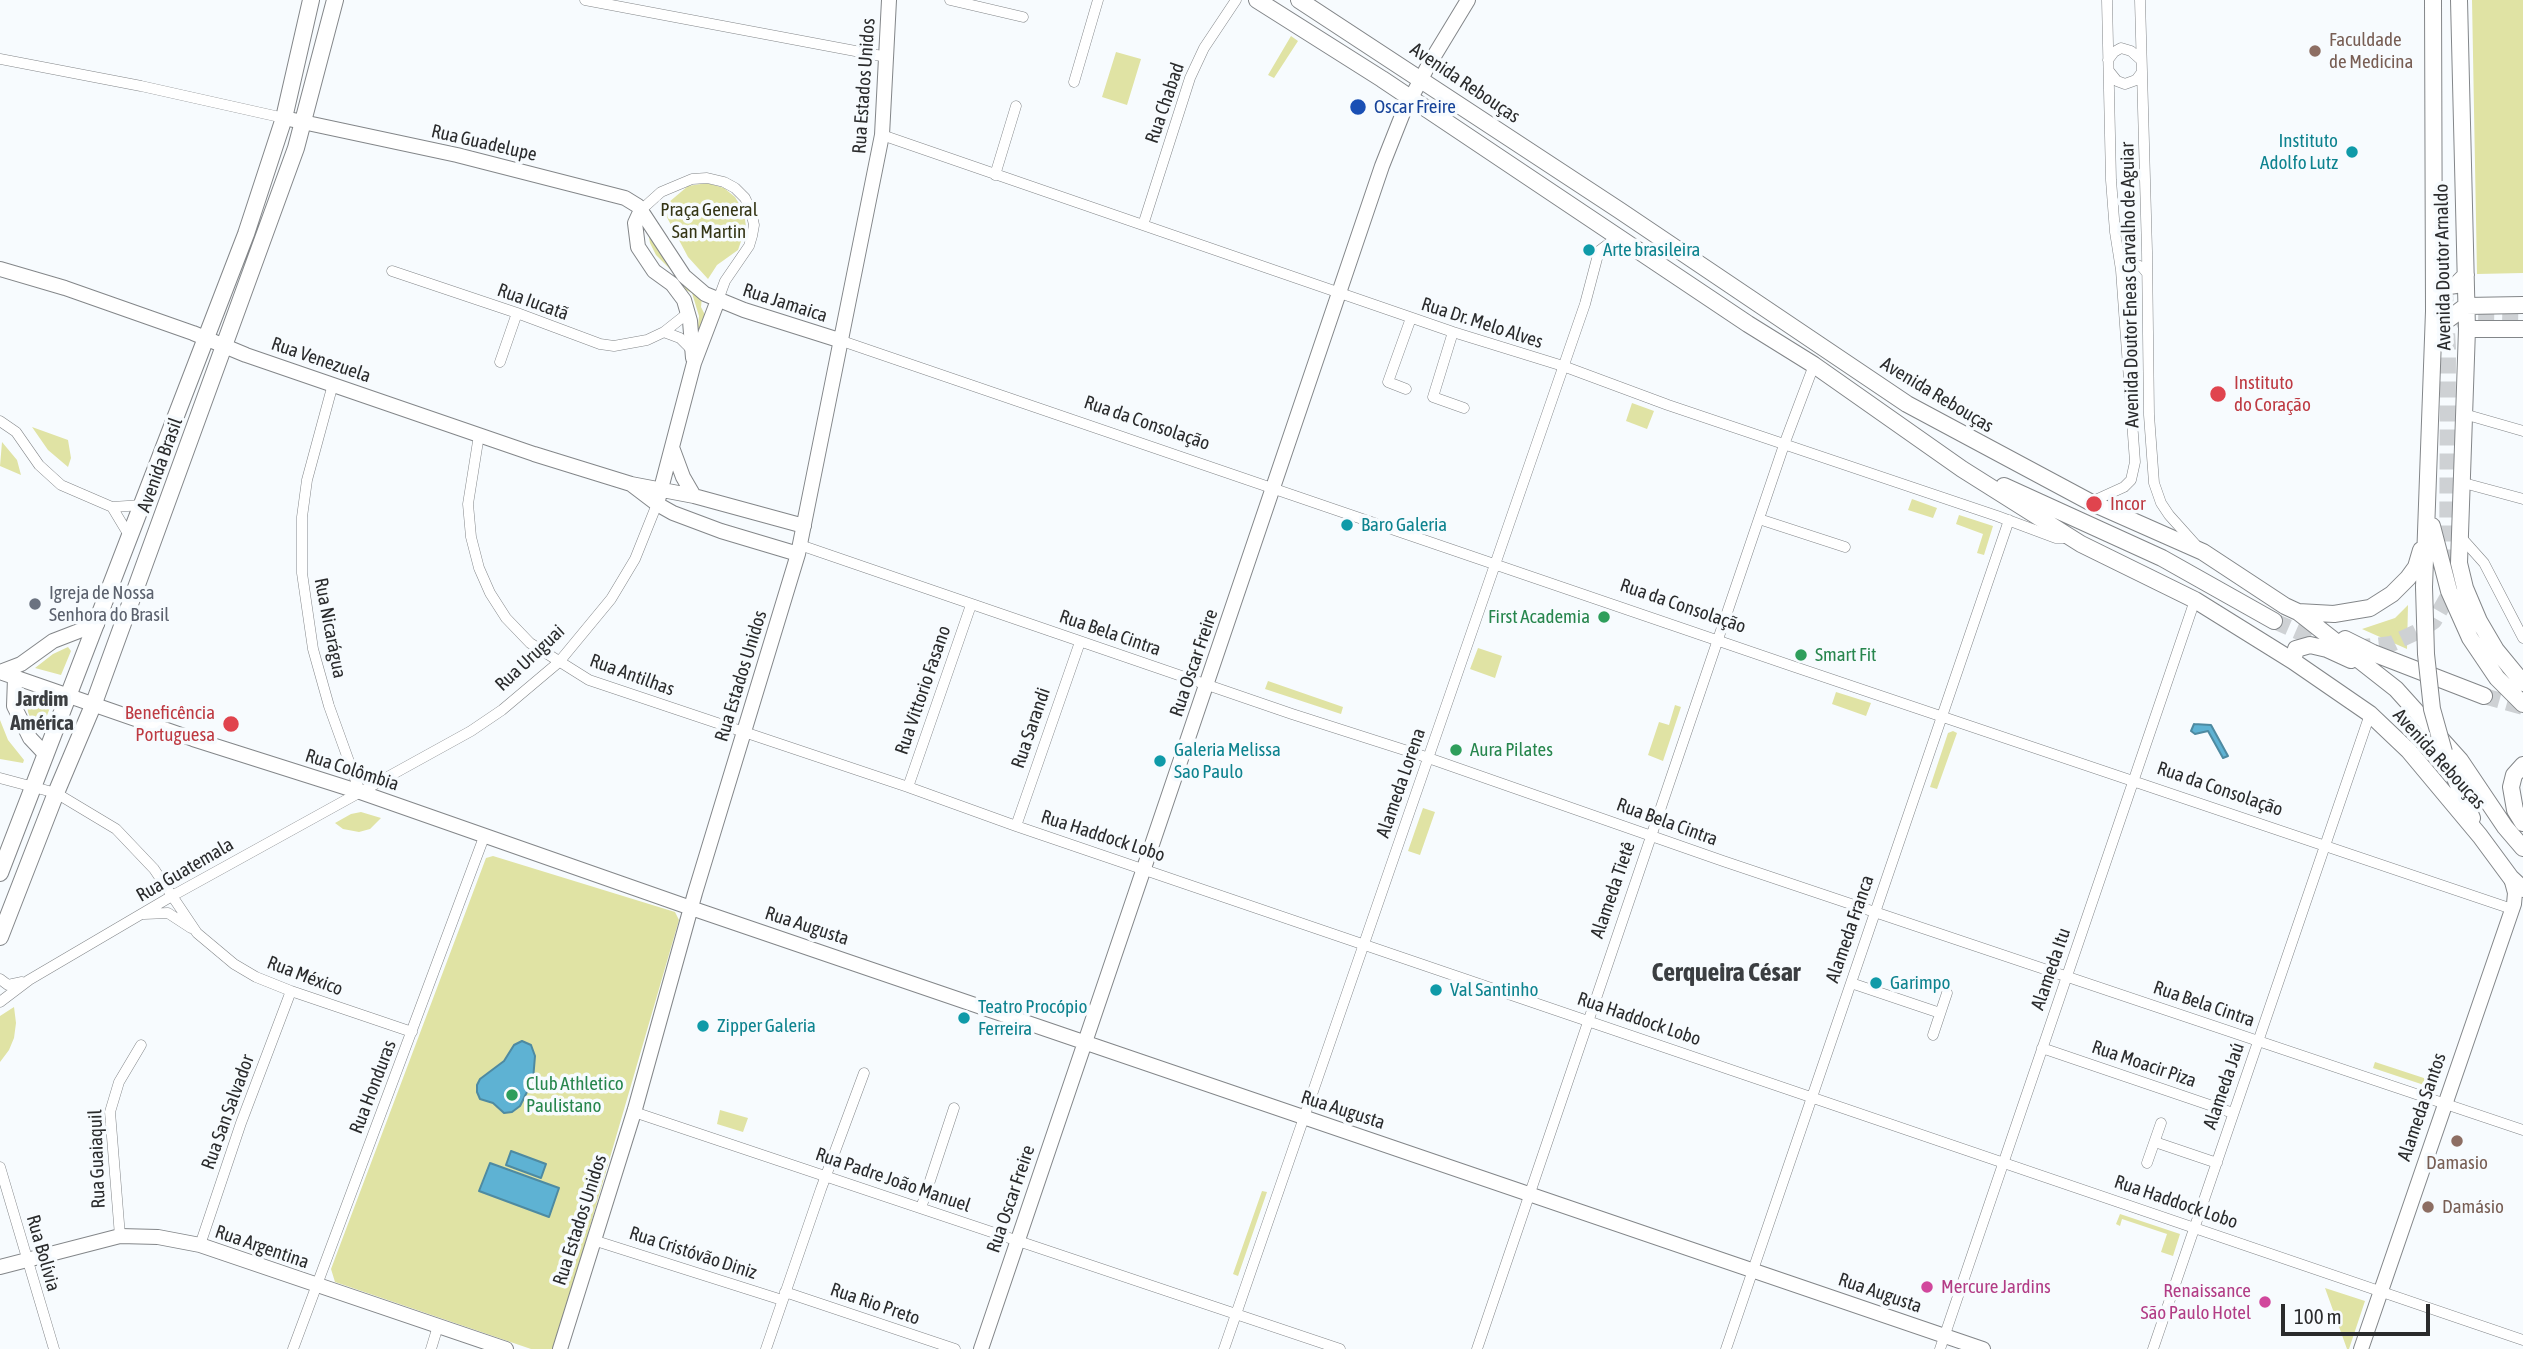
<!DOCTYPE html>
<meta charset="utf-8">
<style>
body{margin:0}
#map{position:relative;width:2523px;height:1349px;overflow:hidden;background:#f7fbfe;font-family:"Asap Condensed",sans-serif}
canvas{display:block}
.scale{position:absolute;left:2281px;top:1304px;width:149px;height:32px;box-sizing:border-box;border:4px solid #2a2b2c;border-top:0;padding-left:9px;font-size:21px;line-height:24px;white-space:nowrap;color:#2a2b2c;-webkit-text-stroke:5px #f7fbfe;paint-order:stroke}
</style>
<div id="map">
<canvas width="2523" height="1349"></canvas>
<div class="scale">100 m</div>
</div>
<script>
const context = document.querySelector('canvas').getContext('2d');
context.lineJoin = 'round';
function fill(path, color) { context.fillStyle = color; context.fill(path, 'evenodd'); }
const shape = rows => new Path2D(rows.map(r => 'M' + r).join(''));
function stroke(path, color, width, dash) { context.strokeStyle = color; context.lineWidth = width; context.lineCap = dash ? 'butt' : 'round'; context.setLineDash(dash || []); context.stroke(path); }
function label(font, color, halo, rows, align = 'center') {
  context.font = font + ' "Asap Condensed",sans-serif'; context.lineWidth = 7; context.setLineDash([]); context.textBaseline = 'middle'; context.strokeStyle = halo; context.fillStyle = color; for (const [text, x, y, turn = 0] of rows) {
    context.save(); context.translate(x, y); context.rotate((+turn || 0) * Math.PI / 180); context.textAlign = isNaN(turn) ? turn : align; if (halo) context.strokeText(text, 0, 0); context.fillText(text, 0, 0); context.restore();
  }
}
const green = shape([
 [2472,0,2523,0,2523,273,2477,274],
 [1291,36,1298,41,1274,78,1268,75],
 [1116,52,1141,59,1127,105,1102,97],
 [707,183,724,188,735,197,744,212,746,227,738,250,717,265,708,279,688,257,662,208,688,186],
 [647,226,702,297,701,307,705,315,701,337,697,336,699,316,692,293,686,290,678,277,656,255,650,243],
 [1632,403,1654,411,1647,429,1626,421],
 [32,427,68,440,71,458,68,467,48,450],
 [2,442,17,460,21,475,0,466],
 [1912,499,1937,508,1933,518,1908,510],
 [1959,515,1993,526,1984,555,1977,553,1983,534,1956,524],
 [2408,605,2407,649,2362,629,2395,618],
 [68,647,71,651,61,675,35,668,53,654],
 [1478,648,1502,656,1495,678,1470,669],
 [1268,681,1343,707,1341,714,1265,689],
 [1836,692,1871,703,1866,716,1832,704],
 [31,695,47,700,51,705,41,731,37,730,33,725,28,712,26,698],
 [1675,705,1681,707,1663,761,1648,755,1659,722,1669,725],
 [0,720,8,740,24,760,23,763,0,759],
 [1953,731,1957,733,1937,789,1930,787,1948,733],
 [1423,808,1435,812,1420,855,1408,851],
 [361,812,381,818,370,829,359,832,343,829,335,823,351,814],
 [493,856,675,912,679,920,555,1347,552,1349,531,1349,335,1282,331,1269,486,858],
 [14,1007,16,1023,14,1038,9,1050,0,1062,0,1016],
 [2375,1062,2436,1082,2443,1062,2445,1063,2436,1089,2373,1068],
 [720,1110,748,1118,743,1132,717,1124],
 [1262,1191,1267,1192,1238,1276,1233,1274],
 [2120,1214,2180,1234,2173,1256,2161,1252,2167,1234,2122,1219,2120,1226,2116,1224],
 [2325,1288,2365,1301,2349,1349,2347,1349]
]);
const water = shape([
 [2194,724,2211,725,2228,756,2223,758,2208,731,2195,734,2191,731,2194,724],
 [522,1041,531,1045,535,1056,533,1080,520,1106,512,1112,504,1113,493,1103,480,1099,477,1092,477,1085,480,1079,504,1061,514,1045,522,1041],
 [511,1151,546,1164,541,1178,506,1165,511,1151],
 [490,1163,559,1188,549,1217,479,1191,490,1163]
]);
const primaryTunnel = shape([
 [2456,324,2473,316,2523,317],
 [2274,621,2329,645],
 [2355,648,2391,644,2419,631,2434,621,2447,598,2448,349,2444,273],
 [2484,696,2523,707]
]);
const street = shape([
 [585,0,887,57],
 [950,0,1023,17],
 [2140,0,2147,251,2149,415,2154,483,2161,503,2169,515,2195,544],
 [0,59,141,86,284,118],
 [2108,60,2114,52,2121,48,2131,51,2141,60],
 [2109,71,2117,81,2125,84,2136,80,2142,72],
 [1074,82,1098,0],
 [882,135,1453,332,1563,366,1668,405,1997,516,2056,538,2071,538],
 [995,175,1016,106],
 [641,210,661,192,692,179,707,178,724,182,735,188,745,198,751,211,754,225,752,236,749,246,725,281,718,300],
 [1143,225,1190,78,1204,48,1236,0],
 [2121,270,2127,265,2135,264,2142,267,2147,273],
 [392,271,517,313,600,344,614,346,647,340,664,332,688,313],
 [664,332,680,338,692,350],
 [1453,332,1433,397,1464,408],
 [842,341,1795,667,2512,909],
 [500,362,517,313],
 [333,384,307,480,302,517,302,573,313,649,329,706,360,792],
 [1406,389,1388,382,1411,318],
 [2464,414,2523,431],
 [0,421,16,432,39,465,61,485,112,507,143,505],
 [479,435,468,504,471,537,479,568,490,593,506,618,530,643,589,680,908,787,1016,826,2523,1340],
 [2460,482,2523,499],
 [2091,502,2124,487,2131,480,2135,462,2121,270,2115,232,2111,180,2107,0],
 [112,507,130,537],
 [1759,519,1845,547],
 [2459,535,2484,563,2523,638],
 [800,545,1292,714,1417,754,1723,861,2523,1130],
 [0,778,56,793,116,829,154,869,197,933,234,964,256,977,291,991,412,1032],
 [908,787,971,605],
 [1016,826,1080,642],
 [144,914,168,913,191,928],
 [0,979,8,985,22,982],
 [1851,983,1940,1013],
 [0,1002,29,980,172,896,471,731,502,710,559,662,611,599,635,559,657,504],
 [1933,1035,1947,993],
 [2042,1048,2233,1113],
 [634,1112,1340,1349],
 [2155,1142,2217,1163],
 [2147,1163,2161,1123],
 [0,1167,54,1349],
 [921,1208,954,1108],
 [120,1236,110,1112,119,1082,141,1045],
 [593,1240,782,1300],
 [200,1245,241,1123,291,991],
 [785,1292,955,1349],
 [293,1349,484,837],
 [431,1349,438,1326],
 [766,1349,821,1189,864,1073],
 [1224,1349,1585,304,1599,251,1611,242,1621,240],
 [1477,1349,1785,442,1814,365],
 [1726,1349,2009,520],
 [1940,1349,2195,600],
 [2153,1349,2370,714]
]);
const secondary = shape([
 [284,118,457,155,625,198,638,206,684,276,705,294,744,310,842,341],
 [641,210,635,223,638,247,654,271,672,284,684,300,690,321,693,358],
 [0,269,65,288,193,333,246,355,534,454,631,484,694,496,804,526],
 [673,450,683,477,694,496],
 [632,485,657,504,673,513,721,531,798,554],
 [657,504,694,363,718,300],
 [0,672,193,739,360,792,691,908,1983,1349],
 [0,672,21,664,53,641,97,624],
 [15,678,14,706,30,738,46,755],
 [0,1267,120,1236,158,1237,200,1245,506,1349],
 [560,1349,635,1109,695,893,798,554,882,135,889,0],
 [981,1349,1382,166,1403,113,1428,66,1468,0],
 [2361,1349,2514,904,2515,893,2511,878]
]);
const primary = shape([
 [1257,0,1382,79,1748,324,1814,365,1962,469,2081,544,2195,600,2293,661,2370,714,2409,751,2480,836,2511,878,2523,889],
 [1299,0,1619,210,1907,404,2090,502,2203,552,2285,606,2298,612,2396,689,2460,760,2505,827,2523,848],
 [2459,0,2467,329,2459,563,2465,588,2479,621,2496,650,2523,683],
 [2434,273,2442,284,2449,286,2456,285,2466,275],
 [2467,329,2523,329],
 [2434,330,2466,306,2523,305],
 [2004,486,2162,558,2274,621],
 [2432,526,2449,591,2470,638,2497,678,2523,704],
 [2424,587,2434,311,2433,0],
 [2298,612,2334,614,2370,608,2392,594,2408,578,2416,567,2421,550],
 [2345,639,2373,653,2484,696],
 [2293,661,2296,649,2310,645,2327,649,2351,660],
 [2444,752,2472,818],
 [2523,765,2514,775,2511,787,2515,810,2523,823],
 [0,873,246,234,284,118,311,0],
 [0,937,56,793,94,703,296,148,335,0]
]);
const primaryBridge = shape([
 [2424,587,2426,654,2432,709,2444,752]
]);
const markers = [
 [2315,51,7,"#8d6e63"],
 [1358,107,9,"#1a4fb4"],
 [2352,152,7,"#0f9aa8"],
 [1589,250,7,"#0f9aa8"],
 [2218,394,9,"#e0444e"],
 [2094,504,9,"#e0444e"],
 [1347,525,7,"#0f9aa8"],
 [35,604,7,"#6b7280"],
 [1604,617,7,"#2e9e5b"],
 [1801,655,7,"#2e9e5b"],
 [231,724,9,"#e0444e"],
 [1456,750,7,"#2e9e5b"],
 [1160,761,7,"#0f9aa8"],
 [1876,983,7,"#0f9aa8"],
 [1436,990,7,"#0f9aa8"],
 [964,1018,7,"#0f9aa8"],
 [703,1026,7,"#0f9aa8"],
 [512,1095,7,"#2e9e5b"],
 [2457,1141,7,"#8d6e63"],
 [2428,1207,7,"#8d6e63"],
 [1927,1287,7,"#d1479c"],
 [2265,1302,7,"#d1479c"]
];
const educationNames = [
 ["Faculdade",2329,40],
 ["de Medicina",2329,62],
 ["Damasio",2457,1163,"center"],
 ["Damásio",2442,1207]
];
const streetNames = [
 ["Avenida Rebouças",1465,83,34],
 ["Rua Estados Unidos",864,86,-86],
 ["Rua Chabad",1165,103,-71],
 ["Rua Guadelupe",484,143,13],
 ["Avenida Doutor Arnaldo",2443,267,-91],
 ["Avenida Doutor Eneas Carvalho de Aguiar",2130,285,-91],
 ["Rua Iucatã",533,302,20],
 ["Rua Jamaica",785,303,18],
 ["Rua Dr. Melo Alves",1482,323,18],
 ["Rua Venezuela",321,360,19],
 ["Avenida Rebouças",1937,395,31],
 ["Rua da Consolação",1147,423,19],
 ["Avenida Brasil",160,465,-70],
 ["Rua da Consolação",1683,606,19],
 ["Rua Nicarágua",330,628,79],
 ["Rua Bela Cintra",1110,633,19],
 ["Rua Uruguai",530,658,-43],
 ["Rua Oscar Freire",1194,663,-71],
 ["Rua Antilhas",632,675,20],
 ["Rua Estados Unidos",741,676,-73],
 ["Rua Vittorio Fasano",923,690,-71],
 ["Rua Sarandi",1031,728,-71],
 ["Avenida Rebouças",2439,759,48],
 ["Rua Colômbia",352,770,18],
 ["Alameda Lorena",1401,783,-71],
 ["Rua da Consolação",2220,789,19],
 ["Rua Bela Cintra",1667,822,20],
 ["Rua Haddock Lobo",1103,836,18],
 ["Rua Guatemala",185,870,-30],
 ["Alameda Tietê",1613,890,-71],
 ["Rua Augusta",807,926,18],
 ["Alameda Franca",1850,929,-71],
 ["Alameda Itu",2051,969,-71],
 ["Rua México",305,976,21],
 ["Rua Bela Cintra",2204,1004,19],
 ["Rua Haddock Lobo",1639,1019,19],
 ["Rua Moacir Piza",2144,1064,19],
 ["Alameda Jaú",2224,1086,-71],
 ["Rua Honduras",373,1087,-69],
 ["Alameda Santos",2422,1107,-71],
 ["Rua Augusta",1343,1110,18],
 ["Rua San Salvador",228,1112,-70],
 ["Rua Guaiaquil",97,1159,-92],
 ["Rua Padre João Manuel",893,1180,19],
 ["Rua Oscar Freire",1011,1199,-71],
 ["Rua Haddock Lobo",2176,1202,19],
 ["Rua Estados Unidos",580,1220,-72],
 ["Rua Argentina",262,1247,19],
 ["Rua Bolívia",43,1253,74],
 ["Rua Cristóvão Diniz",693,1253,18],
 ["Rua Augusta",1880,1293,19],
 ["Rua Rio Preto",875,1304,19]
];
const transitNames = [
 ["Oscar Freire",1374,107]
];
const cultureNames = [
 ["Instituto",2338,141,"right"],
 ["Adolfo Lutz",2338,163,"right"],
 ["Arte brasileira",1603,250],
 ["Baro Galeria",1361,525],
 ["Galeria Melissa",1174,750],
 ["Sao Paulo",1174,772],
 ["Garimpo",1890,983],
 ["Val Santinho",1450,990],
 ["Teatro Procópio",978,1007],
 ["Ferreira",978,1029],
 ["Zipper Galeria",717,1026]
];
const parkNames = [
 ["Praça General",709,210],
 ["San Martin",709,232]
];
const healthNames = [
 ["Instituto",2234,383],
 ["do Coração",2234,405],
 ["Incor",2110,504],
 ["Beneficência",215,713,"right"],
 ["Portuguesa",215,735,"right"]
];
const worshipNames = [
 ["Igreja de Nossa",49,593],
 ["Senhora do Brasil",49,615]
];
const leisureNames = [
 ["First Academia",1590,617,"right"],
 ["Smart Fit",1815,655],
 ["Aura Pilates",1470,750],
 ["Club Athletico",526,1084],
 ["Paulistano",526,1106]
];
const hotelNames = [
 ["Mercure Jardins",1941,1287],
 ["Renaissance",2251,1291,"right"],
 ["São Paulo Hotel",2251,1313,"right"]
];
const neighbourhoodNames = [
 ["Jardim",42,699],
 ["América",42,723]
];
const districtNames = [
 ["Cerqueira César",1726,973]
];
fill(green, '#e0e3a4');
fill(water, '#5eb2d3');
stroke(water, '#4e8aa1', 2);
stroke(primaryTunnel, '#ced1d4', 16, [16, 8]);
stroke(street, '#838689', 11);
stroke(secondary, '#838689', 16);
stroke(primary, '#838689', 18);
stroke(street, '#fff', 10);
stroke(secondary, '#fff', 14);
stroke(primary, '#fff', 16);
stroke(primaryBridge, '#838689', 18, []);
stroke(primaryBridge, '#fff', 16);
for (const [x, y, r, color] of markers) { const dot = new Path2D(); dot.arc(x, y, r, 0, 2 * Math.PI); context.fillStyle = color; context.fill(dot); stroke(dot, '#f7fbfe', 2.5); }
label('19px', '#785e54', '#f7fbfe', educationNames, 'left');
label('19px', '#2a2b2c', '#f7fbfe', streetNames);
label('19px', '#164399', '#f7fbfe', transitNames, 'left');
label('19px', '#0d838f', '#f7fbfe', cultureNames, 'left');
label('19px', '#343515', '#f7fbfe', parkNames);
label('19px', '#be3a42', '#f7fbfe', healthNames, 'left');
label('19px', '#5b616d', '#f7fbfe', worshipNames, 'left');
label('19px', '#27864d', '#f7fbfe', leisureNames, 'left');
label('19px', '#b23c85', '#f7fbfe', hotelNames, 'left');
label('bold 21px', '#3b3e41', '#f7fbfe', neighbourhoodNames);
label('bold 26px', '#3b3e41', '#f7fbfe', districtNames);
</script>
